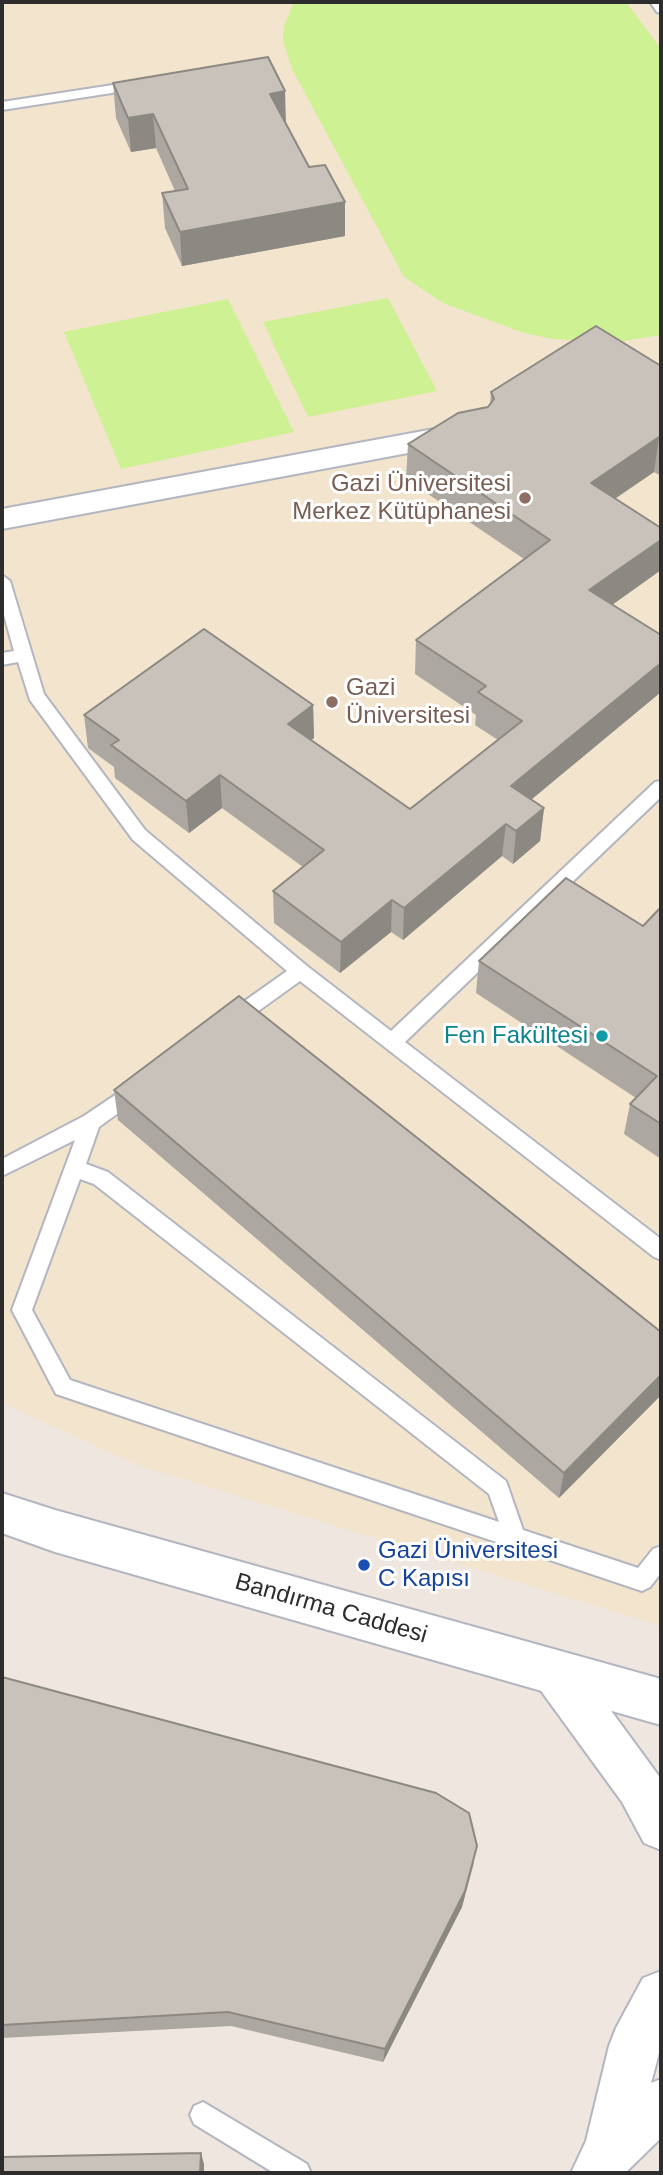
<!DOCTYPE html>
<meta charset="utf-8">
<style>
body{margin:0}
#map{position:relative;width:663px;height:2175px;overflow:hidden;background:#efe7df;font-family:Helvetica,sans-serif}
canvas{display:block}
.frame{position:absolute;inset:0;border:4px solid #2d2d2d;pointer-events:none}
</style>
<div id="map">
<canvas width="663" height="2175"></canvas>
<div class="frame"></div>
</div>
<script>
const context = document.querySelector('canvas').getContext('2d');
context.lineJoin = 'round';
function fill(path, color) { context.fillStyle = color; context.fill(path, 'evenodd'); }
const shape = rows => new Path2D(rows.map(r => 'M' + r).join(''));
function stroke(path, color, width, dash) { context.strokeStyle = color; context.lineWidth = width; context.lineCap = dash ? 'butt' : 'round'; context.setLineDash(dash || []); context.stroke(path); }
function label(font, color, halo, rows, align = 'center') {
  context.font = font + ' Helvetica,sans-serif'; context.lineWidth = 6; context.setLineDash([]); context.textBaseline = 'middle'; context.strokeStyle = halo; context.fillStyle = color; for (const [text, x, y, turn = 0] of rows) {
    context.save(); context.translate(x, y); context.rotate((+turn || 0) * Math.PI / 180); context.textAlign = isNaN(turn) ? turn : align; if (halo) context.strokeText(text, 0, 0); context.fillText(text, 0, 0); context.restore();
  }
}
const education = shape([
 [2,2,661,2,661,1626,140,1466,2,1403]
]);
const pitch = shape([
 [294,2,626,2,661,49,661,335,616,342,553,339,524,333,443,303,404,277,292,69,283,40,284,26],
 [388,298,437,391,308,417,263,322],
 [228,299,294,432,121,469,64,332]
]);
const lane = shape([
 [650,2,661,2,661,13,657,12,650,2],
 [139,81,145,85,144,88,2,110,2,102,139,81],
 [2,575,10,581,44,694,145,830,307,966,391,1031,655,782,661,781,661,797,405,1042,661,1239,661,1260,654,1257,300,981,239,1025,225,1025,223,1020,225,1015,287,971,133,840,30,700,18,662,2,665,2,653,14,651,2,608,2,575],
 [136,1081,143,1083,146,1089,143,1095,99,1127,86,1164,108,1172,506,1481,523,1530,638,1568,653,1549,661,1546,661,1573,650,1587,642,1591,56,1394,12,1310,75,1140,2,1176,2,1159,84,1116,136,1081],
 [80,1179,94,1184,489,1494,499,1522,70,1380,32,1310,80,1179],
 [203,2102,307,2164,311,2173,274,2173,194,2124,190,2115,194,2106,203,2102]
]);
const street = shape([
 [461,424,472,427,476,434,472,441,2,529,2,509,461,424],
 [555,1650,571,1656,661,1779,661,1850,644,1843,622,1802,539,1688,532,1672,539,1656,555,1650],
 [661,1971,661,2046,651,2083,661,2079,661,2138,625,2173,571,2173,586,2141,609,2046,616,2028,643,1978,661,1971]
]);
const secondary = shape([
 [2,1493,55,1510,661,1679,661,1725,55,1552,2,1533,2,1493]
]);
const wall = shape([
 [113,83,286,124,345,236,182,266,165,228,162,193,175,191,156,148,131,152,116,118],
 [661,366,661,476,654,472,615,499,661,528,661,570,612,605,661,635,661,692,531,799,544,808,540,841,513,864,502,856,403,940,391,932,340,973,274,923,273,891,303,867,222,808,189,833,115,778,114,767,88,748,84,715,313,705,314,738,311,740,410,809,498,740,475,725,476,715,415,674,416,640,524,559,406,479,408,444,488,407,490,404,491,392],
 [661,907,661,1159,624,1134,630,1104,636,1098,476,993,479,961,643,926],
 [114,1090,661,1332,661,1395,559,1498,118,1120],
 [2,1677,474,1863,462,1907,383,2062,231,2026,2,2038]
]);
const shadedWall = shape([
 [285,91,286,125,270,94],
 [153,114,156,148,131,152,128,118],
 [345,202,345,236,182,266,180,232],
 [659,437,654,472,587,517,591,483],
 [661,540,661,570,585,624,589,590],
 [661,663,661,692,508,819,511,786],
 [313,705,314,738,289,757,288,724],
 [220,775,222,808,189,833,186,801],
 [544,808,540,841,513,864,516,831],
 [506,824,502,856,403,940,404,908],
 [392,900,391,932,340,973,341,942],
 [661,1375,661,1395,559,1498,564,1473],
 [477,1846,462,1907,383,2062,385,2049],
 [201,2153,204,2164,204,2173,200,2173]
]);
const building = shape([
 [268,57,285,91,270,94,309,167,325,165,345,202,180,232,162,193,188,189,153,114,128,118,113,83,268,57],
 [596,326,661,366,661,439,659,437,591,483,661,528,661,540,589,590,661,635,661,663,511,786,544,808,516,831,506,824,404,908,392,900,341,942,273,891,324,850,220,775,186,801,111,745,119,740,84,715,204,629,313,705,288,724,410,809,522,721,478,692,486,686,416,640,550,540,408,444,458,413,488,407,494,399,491,392,596,326],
 [566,878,643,926,661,907,661,1124,630,1104,657,1076,479,961,566,878],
 [239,996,661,1332,661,1375,564,1473,114,1090,239,996],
 [2,1677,436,1793,469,1813,477,1846,465,1891,385,2049,228,2012,2,2025,2,1677],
 [201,2153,200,2173,2,2173,2,2157,201,2153]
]);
const markers = [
 [525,498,7,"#8d6e63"],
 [332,702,7,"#8d6e63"],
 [602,1036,7,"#0f9aa8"],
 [364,1565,7,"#1a4fb4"]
];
const educationNames = [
 ["Gazi Üniversitesi",511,484],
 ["Merkez Kütüphanesi",511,512],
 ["Gazi",346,688,"left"],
 ["Üniversitesi",346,716,"left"]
];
const cultureNames = [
 ["Fen Fakültesi",588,1036]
];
const transitNames = [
 ["Gazi Üniversitesi",378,1551],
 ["C Kapısı",378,1579]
];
const streetNames = [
 ["Bandırma Caddesi",331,1609,16]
];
fill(education, '#f2e4cd');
fill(pitch, '#cef193');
stroke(lane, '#b3b6c1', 4);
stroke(street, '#b3b6c1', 4);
stroke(secondary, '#b3b6c1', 4);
fill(lane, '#fff');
fill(street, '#fff');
fill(secondary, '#fff');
fill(wall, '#aca7a0');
fill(shadedWall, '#8c8882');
fill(building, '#c8c2ba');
stroke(building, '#8c8882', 2);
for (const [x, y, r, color] of markers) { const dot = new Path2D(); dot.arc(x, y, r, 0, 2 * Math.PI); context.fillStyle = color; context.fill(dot); stroke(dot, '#fff', 2.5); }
label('24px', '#785e54', '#fff', educationNames, 'right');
label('24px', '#0d838f', '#fff', cultureNames, 'right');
label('24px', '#164399', '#fff', transitNames, 'left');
label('24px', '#2d2d2d', '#fff', streetNames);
</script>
